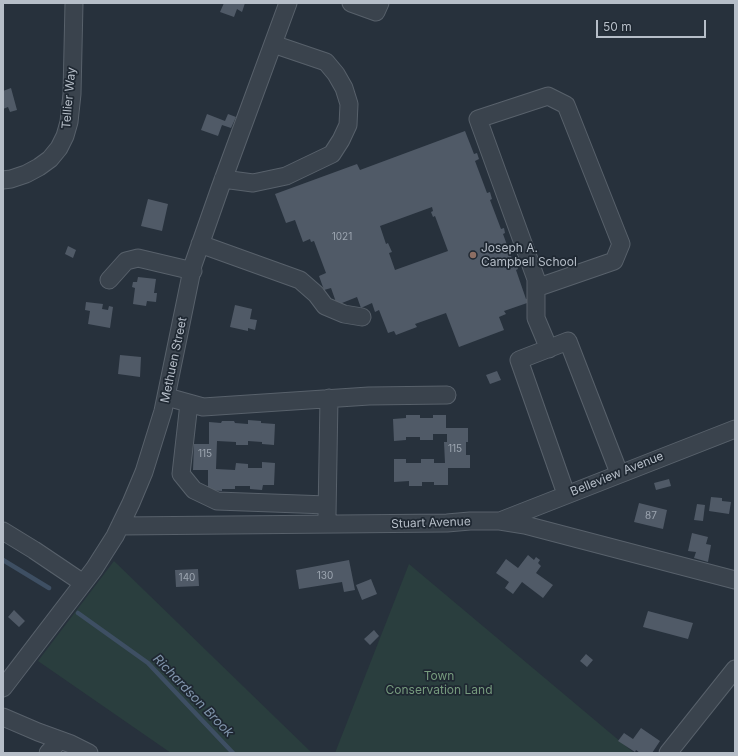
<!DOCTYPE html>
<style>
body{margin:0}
#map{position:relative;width:738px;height:756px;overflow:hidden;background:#27313c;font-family:Inter,sans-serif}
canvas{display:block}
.frame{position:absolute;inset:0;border:4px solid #b6bec8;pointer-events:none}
.scale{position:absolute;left:596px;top:20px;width:110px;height:18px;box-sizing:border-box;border:2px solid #b6bec8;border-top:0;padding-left:5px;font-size:12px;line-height:14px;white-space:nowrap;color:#b6bec8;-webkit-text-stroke:3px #1f2832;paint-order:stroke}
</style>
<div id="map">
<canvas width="738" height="756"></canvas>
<div class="frame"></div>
<div class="scale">50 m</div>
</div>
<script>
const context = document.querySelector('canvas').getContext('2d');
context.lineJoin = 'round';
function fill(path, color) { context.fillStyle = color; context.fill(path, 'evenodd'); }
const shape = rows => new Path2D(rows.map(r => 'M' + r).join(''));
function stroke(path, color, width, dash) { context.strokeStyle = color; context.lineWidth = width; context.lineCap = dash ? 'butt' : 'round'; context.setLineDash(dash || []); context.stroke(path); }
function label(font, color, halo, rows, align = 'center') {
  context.font = font + ' Inter,sans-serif'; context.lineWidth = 3.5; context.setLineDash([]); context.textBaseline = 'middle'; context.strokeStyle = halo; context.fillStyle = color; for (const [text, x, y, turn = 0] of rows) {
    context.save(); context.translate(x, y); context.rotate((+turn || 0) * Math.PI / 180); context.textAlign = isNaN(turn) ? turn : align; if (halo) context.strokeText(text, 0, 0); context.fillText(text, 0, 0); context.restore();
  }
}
const green = shape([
 [114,561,312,753,171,753,38,661],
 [409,564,634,753,335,753]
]);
const stream = shape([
 [3,560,49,588],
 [78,613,148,663,233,753]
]);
const building = shape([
 [224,3,245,3,242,12,237,9,234,17,220,12],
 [11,88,17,110,10,112,8,107,3,109,3,91],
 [207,114,225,121,228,114,236,117,231,128,222,125,218,136,201,130],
 [465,131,474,154,477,153,479,159,475,161,487,193,490,192,492,199,490,200,501,229,504,228,505,233,503,234,514,264,516,264,518,269,516,270,526,299,529,298,530,302,504,311,506,314,499,317,504,330,459,347,446,313,415,324,417,327,396,335,394,331,388,333,379,310,375,312,372,303,361,308,357,297,337,305,331,288,324,290,319,276,326,273,314,241,311,242,310,239,303,242,295,220,286,223,275,194,357,164,360,170],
 [432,207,433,211,431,212,433,217,435,216,448,251,395,270,389,253,392,252,388,243,386,244,380,226],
 [148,199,168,204,162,231,141,226],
 [68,246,76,250,73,258,65,254],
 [138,277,156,279,154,293,157,293,156,302,147,301,146,306,133,304,135,288,132,287,133,282,137,282],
 [86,302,103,304,102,309,108,310,109,306,113,307,110,328,88,324,90,311,85,310],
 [235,305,252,309,250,319,257,320,255,330,248,328,248,331,230,327],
 [120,355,141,357,140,377,118,374],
 [497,371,501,380,490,384,486,375],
 [406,415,420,415,420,418,433,418,433,415,446,415,446,428,468,428,468,442,466,442,466,455,470,455,470,468,448,468,448,485,434,485,434,482,422,482,422,486,409,486,409,481,394,482,394,459,406,459,406,463,421,463,421,459,434,459,434,463,445,463,444,442,447,442,447,434,433,434,433,440,420,440,420,437,406,437,406,440,394,441,393,419,406,418],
 [248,420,261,421,261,423,275,424,274,445,262,444,262,442,248,441,248,445,236,445,236,442,217,441,216,469,235,470,236,463,248,464,248,468,262,468,262,462,275,463,274,485,263,485,262,490,250,489,250,486,235,486,235,489,222,489,222,491,208,490,208,470,193,470,194,444,209,444,209,422,221,423,222,421,234,421,235,423,248,424],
 [669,479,671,486,656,490,654,483],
 [711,497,722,498,722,501,731,502,729,514,709,511],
 [639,503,667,510,663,529,634,522],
 [697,504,705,505,703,521,694,520],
 [692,533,708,537,706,544,711,545,708,562,694,558,696,552,688,551],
 [528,555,534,560,536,557,540,560,538,563,541,566,536,573,553,585,543,598,522,582,513,594,505,588,509,582,496,573,506,559,518,568],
 [349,560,355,590,344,592,342,582,299,589,296,570],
 [198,569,199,586,176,587,175,570],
 [371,579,377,594,362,600,356,585],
 [14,610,25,621,19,627,8,617],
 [648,611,693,623,688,639,643,627],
 [374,630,379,636,370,645,364,639],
 [586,654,593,660,587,667,580,661],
 [641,728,660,741,652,753,640,753,636,750,635,752,618,741,624,733,633,739]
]);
const minor = shape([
 [351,3,376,12,380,3],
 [223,179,253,183,286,176,332,154,341,140,348,125,349,104,344,88,336,74,326,62,273,44],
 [3,180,11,179,26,174,39,167,50,159,59,148,65,136,69,122,72,94,74,3],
 [200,244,300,280,316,294,325,306,344,314,362,317],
 [109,280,126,261,138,258,193,271],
 [536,288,614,261,621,244,566,105,548,96,478,119,536,279,536,318,549,349],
 [167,397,203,407,369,396,447,395],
 [189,403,181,474,194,490,217,501,327,505],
 [566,494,519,360,568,341,619,473],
 [327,516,329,398],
 [500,521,735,429],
 [120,526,447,523,470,521,500,521,525,525,735,580],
 [3,531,34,550,83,583],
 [3,688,94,569,115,536,131,503,144,472,163,411,193,265,220,188,288,3],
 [3,717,38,732,71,744,89,753],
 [48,753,60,740],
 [668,753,735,669]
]);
const markers = [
 [473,255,4,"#8d6e63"]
];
const numberNames = [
 ["1021",342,237],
 ["115",455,449],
 ["115",205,454],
 ["87",651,516],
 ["130",325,576],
 ["140",187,578]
];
const streetNames = [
 ["Tellier Way",69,98,-85],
 ["Methuen Street",174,360,-78],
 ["Belleview Avenue",617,474,-22],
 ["Stuart Avenue",431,523,-2]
];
const poiNames = [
 ["Joseph A.",481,248],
 ["Campbell School",481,262]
];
const parkNames = [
 ["Town",439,676],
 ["Conservation Land",439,690]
];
const waterNames = [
 ["Richardson Brook",193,696,46]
];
fill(green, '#2a3e3e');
stroke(stream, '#3e4f63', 4.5);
fill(building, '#505a67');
stroke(minor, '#58616b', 19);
stroke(minor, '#3a434d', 17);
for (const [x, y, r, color] of markers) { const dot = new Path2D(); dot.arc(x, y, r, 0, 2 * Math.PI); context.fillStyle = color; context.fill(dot); stroke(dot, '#1f2832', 1.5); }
label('10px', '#9ca5b0', null, numberNames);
label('12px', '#b6bec8', '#1f2832', streetNames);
label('12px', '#b6bec8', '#1f2832', poiNames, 'left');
label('12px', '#779b7e', '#1f2832', parkNames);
label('italic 13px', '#8195ac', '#1f2832', waterNames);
</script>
